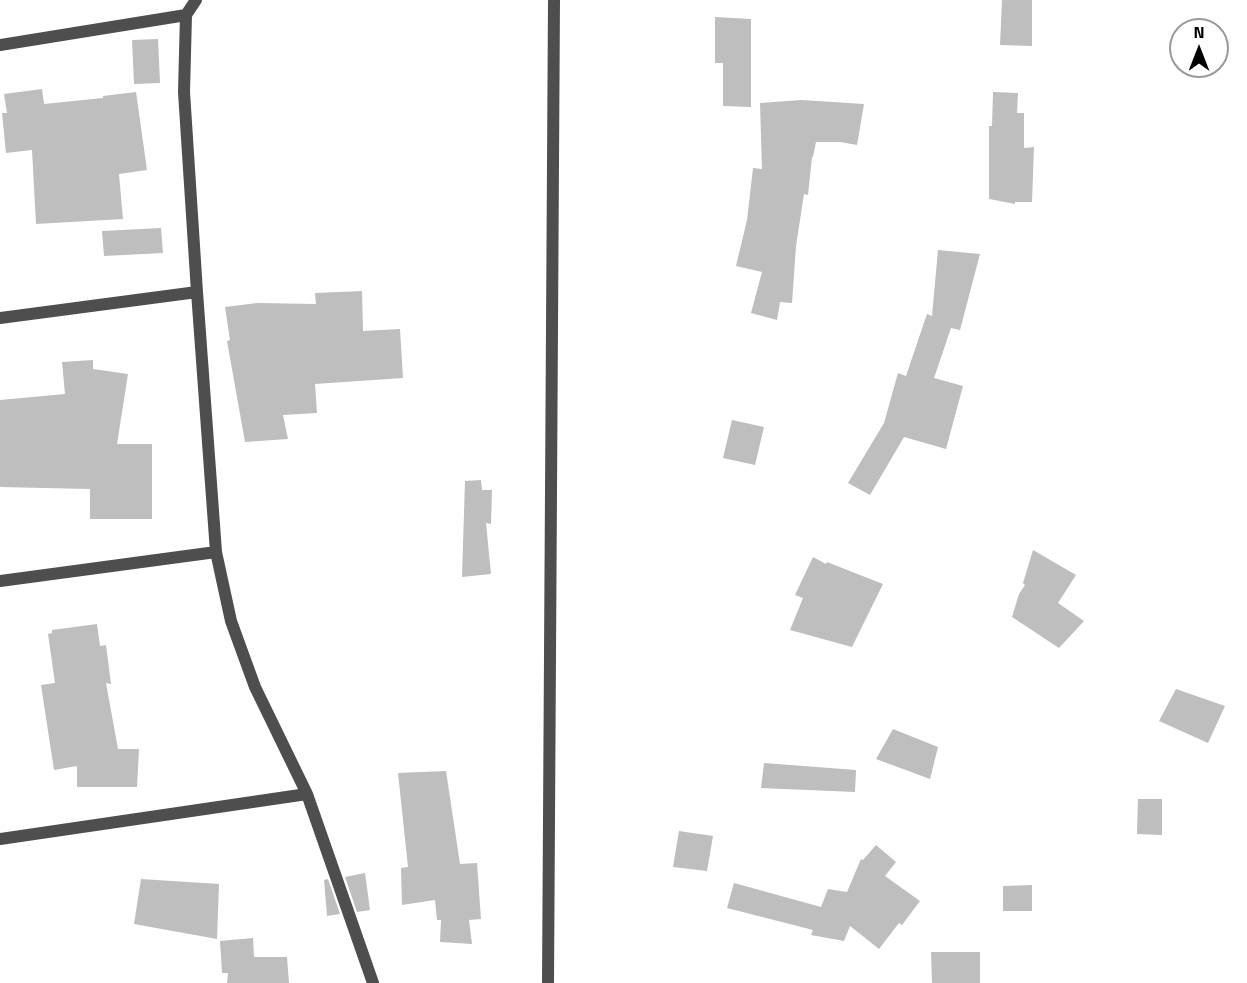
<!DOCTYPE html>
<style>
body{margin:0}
#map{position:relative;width:1247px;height:983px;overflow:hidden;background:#fff;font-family:"Titillium Web",sans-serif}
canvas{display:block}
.north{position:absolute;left:1169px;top:18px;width:60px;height:60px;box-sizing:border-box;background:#fff;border:2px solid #999;border-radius:50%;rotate:0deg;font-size:16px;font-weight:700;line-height:24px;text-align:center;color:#000}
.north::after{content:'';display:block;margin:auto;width:21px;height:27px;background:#000;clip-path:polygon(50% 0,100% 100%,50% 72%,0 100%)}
</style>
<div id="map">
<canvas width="1247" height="983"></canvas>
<div class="north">N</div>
</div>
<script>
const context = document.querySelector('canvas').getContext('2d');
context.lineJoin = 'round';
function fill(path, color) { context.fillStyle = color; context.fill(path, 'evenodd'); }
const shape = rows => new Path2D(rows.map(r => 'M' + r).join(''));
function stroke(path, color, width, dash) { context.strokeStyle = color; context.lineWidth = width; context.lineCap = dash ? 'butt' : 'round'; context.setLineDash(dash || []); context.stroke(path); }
const building = shape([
 [1002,0,1032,0,1032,46,1000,45],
 [715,17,751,19,751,107,723,106,723,63,715,63],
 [158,39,160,83,134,84,132,40],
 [42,89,44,104,103,98,103,96,136,92,147,170,119,174,123,219,36,224,32,150,6,153,2,113,7,113,4,94],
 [993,92,1018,93,1017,113,1024,113,1024,148,1034,147,1032,202,1015,202,1015,204,989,199,989,126,992,126],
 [802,100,864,104,857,145,840,142,816,142,813,157,812,157,808,195,804,194,796,246,792,303,780,302,777,320,751,313,762,272,736,266,747,220,753,168,762,169,760,103],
 [161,228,163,253,104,256,102,231],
 [938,250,980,254,960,330,951,328,934,378,963,386,946,449,904,437,870,495,848,483,884,423,898,373,906,376,927,314,932,316],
 [362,291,363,331,400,329,403,378,315,384,317,413,283,415,288,439,245,442,227,341,230,340,225,307,257,303,316,304,315,293],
 [93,360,93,369,128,374,117,444,152,444,152,519,90,519,90,489,0,487,0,400,65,394,62,362],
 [732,420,764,427,755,465,723,458],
 [481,480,482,490,492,490,491,524,486,523,491,574,462,577,465,481],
 [1033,550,1076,575,1058,603,1084,621,1059,648,1012,617,1019,594,1025,585,1023,583],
 [813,557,826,564,827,562,883,584,852,647,790,630,803,598,795,595],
 [97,624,100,646,106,645,111,684,106,683,118,749,139,749,137,787,77,787,77,766,54,770,41,685,55,683,48,634,52,633,52,630],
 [1176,689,1225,706,1208,743,1159,721],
 [893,729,938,747,930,779,876,759],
 [764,763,856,770,855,792,761,788],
 [446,771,460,864,477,863,481,919,469,920,472,944,440,942,441,920,437,920,435,900,402,905,401,868,408,867,398,773],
 [1138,799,1162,799,1162,835,1137,834],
 [679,831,713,836,707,871,673,867],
 [876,845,896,862,885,876,920,901,902,925,899,923,879,949,850,926,844,941,811,935,813,930,727,908,734,883,821,907,828,889,847,892,861,859,863,860],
 [365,873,370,910,357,912,345,877],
 [141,879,219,884,217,939,134,924],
 [328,879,340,914,327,916,324,880],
 [1032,885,1032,911,1003,911,1003,886],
 [253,938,254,957,287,957,289,983,227,983,228,973,222,973,220,941],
 [931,952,980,952,980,983,932,983]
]);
const street = shape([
 [0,45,186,15],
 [197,292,216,552,231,621,255,687,307,794,373,983],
 [0,318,197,292,184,92,186,15,196,0],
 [0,581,216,552],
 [0,839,307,794],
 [548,983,554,0]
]);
fill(building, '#bebebe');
stroke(street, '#4e4e4e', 12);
</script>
